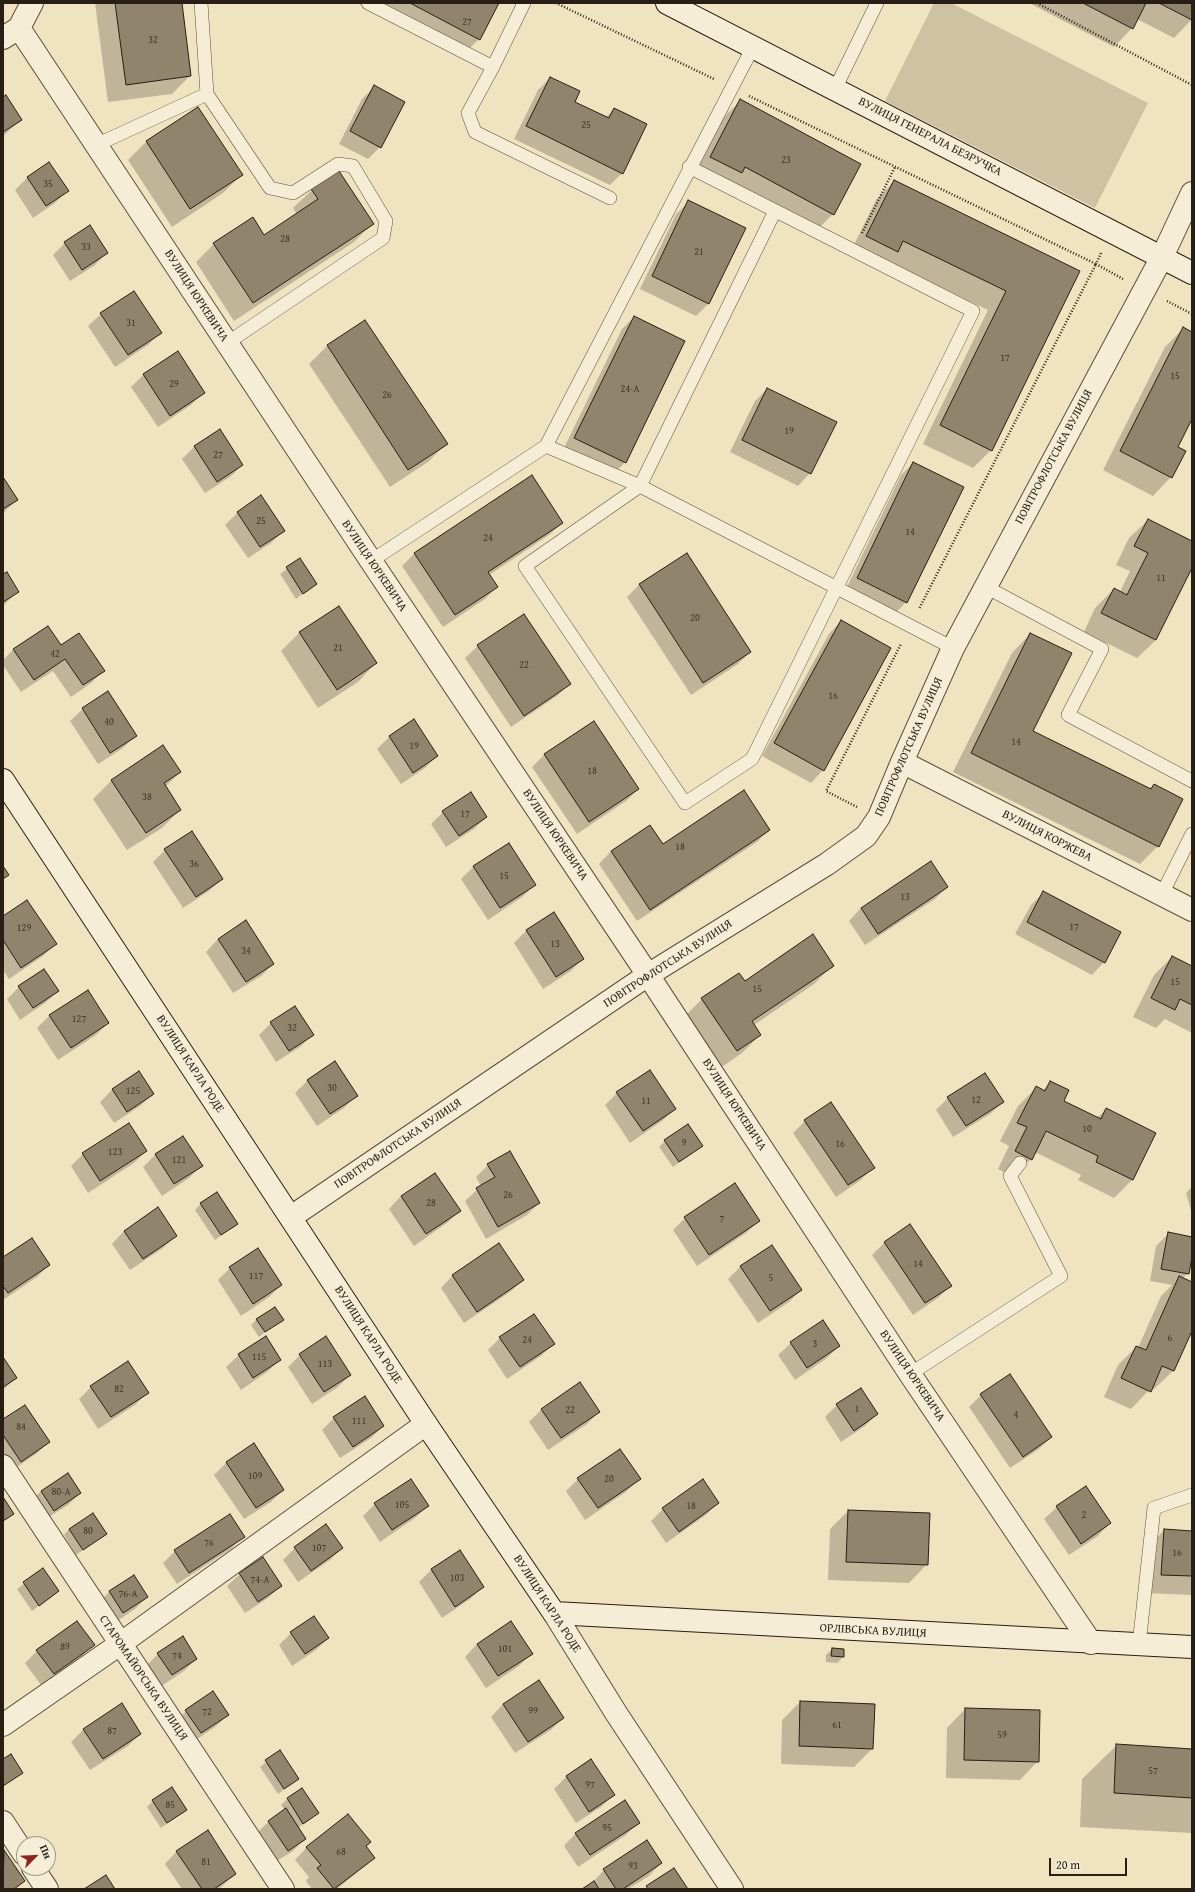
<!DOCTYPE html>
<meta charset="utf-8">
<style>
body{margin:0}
#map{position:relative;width:1195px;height:1892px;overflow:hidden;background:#f0e3c0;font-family:"Gentium Book Plus",serif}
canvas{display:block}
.frame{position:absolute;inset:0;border:4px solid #291e13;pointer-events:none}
.north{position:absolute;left:16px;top:1836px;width:40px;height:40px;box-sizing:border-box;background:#f5edd6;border:1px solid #a39a88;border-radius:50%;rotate:66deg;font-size:11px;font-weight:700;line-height:16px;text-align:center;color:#291e13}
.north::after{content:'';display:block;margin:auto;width:14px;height:18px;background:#8f2418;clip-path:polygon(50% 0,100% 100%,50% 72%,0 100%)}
.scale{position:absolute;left:1049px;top:1858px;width:78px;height:18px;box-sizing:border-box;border:2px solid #291e13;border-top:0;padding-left:5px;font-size:12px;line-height:14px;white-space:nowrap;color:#291e13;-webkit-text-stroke:3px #f5edd6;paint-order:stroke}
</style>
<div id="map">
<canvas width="1195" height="1892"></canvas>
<div class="frame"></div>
<div class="north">Пн</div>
<div class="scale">20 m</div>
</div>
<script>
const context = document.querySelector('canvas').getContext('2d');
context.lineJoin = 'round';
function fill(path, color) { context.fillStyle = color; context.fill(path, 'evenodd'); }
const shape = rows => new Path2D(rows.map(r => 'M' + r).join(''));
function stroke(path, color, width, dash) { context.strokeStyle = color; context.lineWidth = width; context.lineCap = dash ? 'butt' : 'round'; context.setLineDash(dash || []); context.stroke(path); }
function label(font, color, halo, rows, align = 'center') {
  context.font = font + ' "Gentium Book Plus",serif'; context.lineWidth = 3; context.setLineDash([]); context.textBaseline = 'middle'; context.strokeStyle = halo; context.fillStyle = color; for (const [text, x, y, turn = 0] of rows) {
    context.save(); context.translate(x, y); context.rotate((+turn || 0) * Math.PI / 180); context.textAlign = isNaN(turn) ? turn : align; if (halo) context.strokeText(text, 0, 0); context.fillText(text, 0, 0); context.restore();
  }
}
const green = shape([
 [934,3,951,3,1148,103,1095,208,885,101]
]);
const shadow = shape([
 [95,3,181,3,190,76,172,94,108,102],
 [357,3,498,3,479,39,460,58],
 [1029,3,1192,3,1192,19,1174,38,1137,19,1132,28,1114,47],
 [550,78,574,102,605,118,614,109,622,173,610,185,514,139,538,90],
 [374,87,380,147,368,159,339,144,362,99],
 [3,98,21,120,3,136],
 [740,101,833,214,815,232,692,175,722,119],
 [198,108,241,175,223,193,172,227,128,160,146,142],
 [49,164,67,191,55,203,33,218,15,190,27,178],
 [894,181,1079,272,991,450,973,468,923,444,988,310,887,261,849,255,876,200],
 [312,190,372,224,354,242,234,321,196,262,214,244,264,236,297,214,293,208],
 [689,202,744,229,708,304,696,316,640,289,676,214],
 [65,243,107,252,95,265,70,281,53,255],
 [134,292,160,333,148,345,115,367,88,326,101,314],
 [634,317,625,462,613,475,563,450,622,329],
 [365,321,446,444,428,462,390,487,309,364,327,346],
 [1183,329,1192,333,1192,417,1177,447,1171,477,1153,496,1103,470,1165,347],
 [177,353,203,393,191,405,158,427,131,387,143,375],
 [767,389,810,473,798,486,730,452,755,401],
 [219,430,242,465,230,477,205,493,182,459,194,447],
 [913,463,906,602,894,615,845,591,901,475],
 [3,479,17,500,3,513],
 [238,512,283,531,271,543,248,558,225,525],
 [1148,520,1192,542,1192,566,1156,640,1137,658,1084,632,1095,608,1114,589,1120,592,1130,571,1116,565,1129,538],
 [562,523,549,535,489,575,497,587,485,599,443,627,402,566,414,554],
 [687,554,750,652,738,664,691,695,627,597,639,585],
 [300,559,316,584,296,599,280,574],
 [3,576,17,592,3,606],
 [339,607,376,663,358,682,318,708,281,651,299,633],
 [524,615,569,684,557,696,511,727,465,658,478,646],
 [841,621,823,770,811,783,762,756,829,634],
 [48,627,61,647,103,671,91,683,71,697,53,671,21,692,3,665,3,660,13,650],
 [1030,634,1032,731,1149,789,1154,785,1158,846,1140,864,953,772,1012,653],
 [83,709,135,736,123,748,98,764,70,721],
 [389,737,437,756,425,768,401,784,377,749],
 [544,755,638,789,626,801,577,834,532,767],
 [180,772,165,787,180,810,162,828,127,850,93,799,112,780],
 [443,812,486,817,474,829,446,847,431,824],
 [769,830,757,842,637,921,599,864,611,851],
 [508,844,535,885,522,897,488,920,461,879,473,867],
 [165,850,222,879,209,891,183,908,153,862],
 [931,862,947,887,935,899,865,945,849,921,861,908],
 [1043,893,1104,962,1092,975,1015,934,1031,905],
 [553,913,583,958,571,971,543,989,514,943,526,931],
 [3,917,56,944,43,956,9,979,3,970],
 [245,922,273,964,261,976,233,993,206,952,218,939],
 [1172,957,1192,967,1192,1033,1165,1019,1156,1028,1133,1017,1154,975],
 [833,965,814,984,754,1025,760,1035,742,1053,719,1069,684,1017,702,999,744,982],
 [19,987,58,991,45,1003,20,1020,7,999],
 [87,991,108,1023,96,1035,58,1060,37,1028,49,1016],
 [271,1023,312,1035,300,1047,276,1062,259,1035],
 [335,1063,356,1096,344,1108,317,1126,295,1093,307,1081],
 [139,1072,153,1094,140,1106,114,1123,100,1102,112,1090],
 [1051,1082,1063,1101,1097,1118,1106,1109,1155,1134,1132,1180,1114,1198,1078,1180,1081,1175,1035,1152,1031,1159,1013,1177,998,1169,1009,1146,1000,1141,1018,1106,1036,1088,1042,1091],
 [617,1093,675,1109,662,1121,630,1143,605,1105],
 [948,1098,1003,1102,990,1114,953,1137,936,1110],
 [805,1121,873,1167,861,1180,836,1197,793,1133],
 [183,1137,201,1166,189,1178,162,1196,143,1167,155,1155],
 [665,1141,701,1146,673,1167,659,1147],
 [146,1151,134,1163,88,1193,71,1166,83,1154],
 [488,1165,539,1203,527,1215,486,1239,465,1201,481,1186,476,1177],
 [1192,1187,1192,1214,1186,1193],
 [401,1196,459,1211,447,1223,414,1246,389,1209],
 [201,1204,237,1224,215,1240,195,1210],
 [685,1218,759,1221,746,1233,697,1266,673,1230],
 [124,1231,176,1235,163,1248,130,1270,112,1244],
 [1168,1234,1192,1238,1192,1252,1188,1273,1182,1279,1192,1283,1192,1328,1173,1371,1154,1389,1151,1388,1131,1409,1104,1397,1118,1365,1136,1347,1138,1348,1161,1296,1172,1285,1150,1281,1156,1246],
 [884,1243,950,1286,938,1298,913,1315,872,1255],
 [772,1246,801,1290,789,1302,758,1323,728,1279,740,1267],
 [3,1259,49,1265,37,1277,3,1300],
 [230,1268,281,1285,269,1297,241,1316,218,1280],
 [453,1275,523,1280,510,1292,464,1323,441,1288],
 [257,1319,282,1319,259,1337,251,1325],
 [265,1338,280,1360,267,1372,241,1390,226,1367,239,1355],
 [500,1338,553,1344,541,1356,507,1379,488,1350],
 [791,1343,839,1346,827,1358,795,1380,778,1355],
 [300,1355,350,1375,338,1387,312,1404,288,1367],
 [3,1359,16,1378,3,1390],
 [91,1387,147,1393,135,1405,98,1429,79,1399],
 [981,1395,1051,1437,1039,1449,1010,1468,969,1407],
 [837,1405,877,1414,865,1426,841,1442,825,1417],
 [542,1409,599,1412,587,1424,548,1450,529,1422],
 [334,1418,383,1426,371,1438,340,1458,322,1430],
 [3,1421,49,1442,36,1454,8,1473,3,1465],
 [254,1445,283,1490,271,1502,244,1519,214,1475,226,1463],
 [578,1479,639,1479,627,1491,585,1520,566,1491],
 [703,1481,718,1503,706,1515,666,1543,651,1521,663,1509],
 [1086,1487,1110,1523,1098,1536,1069,1555,1044,1519,1057,1507],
 [41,1491,80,1493,68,1505,41,1522,29,1503],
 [375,1504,428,1506,415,1518,380,1542,363,1516],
 [848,1511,927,1564,909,1583,828,1580,830,1529],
 [69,1529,106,1534,76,1555,64,1535],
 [1164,1530,1192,1532,1192,1595,1144,1593,1146,1549],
 [243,1536,231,1549,177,1584,163,1563,175,1551],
 [295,1548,342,1548,330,1560,298,1582,283,1560],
 [460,1552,483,1587,470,1599,442,1618,419,1582,431,1570],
 [263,1559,281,1586,268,1598,245,1613,227,1586,240,1574],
 [43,1570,58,1591,32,1611,17,1589],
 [134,1576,147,1597,135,1609,111,1625,97,1604,109,1592],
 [511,1622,531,1654,519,1666,486,1688,465,1657,477,1644],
 [291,1633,328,1638,316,1650,292,1666,279,1645],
 [93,1645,81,1657,41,1685,25,1663,37,1651],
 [832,1649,843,1657,837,1663,826,1662,826,1655],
 [158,1654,196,1659,184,1671,160,1687,146,1666],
 [800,1702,872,1749,854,1767,781,1764,782,1720],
 [503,1704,563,1718,551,1730,515,1753,491,1717],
 [965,1709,1039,1711,1038,1761,1020,1780,946,1778,947,1728],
 [186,1711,228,1715,215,1727,188,1745,174,1723],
 [84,1729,140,1734,128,1746,90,1770,71,1742],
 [1117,1745,1192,1750,1192,1833,1080,1827,1082,1779],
 [280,1751,298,1779,278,1794,260,1767],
 [591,1760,613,1795,601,1807,576,1823,554,1789,566,1777],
 [302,1790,317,1813,298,1828,305,1838,293,1851,275,1862,256,1834,269,1821,285,1810,281,1805,287,1799],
 [153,1801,186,1810,161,1828,147,1807],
 [638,1823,626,1835,578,1867,564,1846,576,1833],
 [307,1847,365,1847,374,1858,337,1889,312,1889,306,1881,309,1877,295,1860],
 [177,1851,235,1874,219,1889,182,1889,165,1864],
 [4,1852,24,1880,15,1889,3,1889],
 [661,1863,649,1876,628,1889,584,1889,592,1883,604,1870]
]);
const building = shape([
 [115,3,182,3,191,76,126,85,115,3],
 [410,3,499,3,480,40,410,3],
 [1083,3,1146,3,1133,29,1083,3],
 [1159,3,1192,3,1192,20,1159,3],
 [550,77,580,91,575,102,609,118,614,108,647,124,623,174,526,126,550,77],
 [374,85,405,102,381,148,350,131,374,85],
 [6,95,22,120,3,132,3,97,6,95],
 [740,99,861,164,834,215,745,167,742,173,710,157,740,99],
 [198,107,243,175,190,209,146,141,198,107],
 [49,162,69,191,46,206,27,177,49,162],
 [339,171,374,224,253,303,213,243,253,217,264,235,318,199,311,189,339,171],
 [894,180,1080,271,992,451,940,425,1006,291,903,241,898,252,866,236,894,180],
 [688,200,746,228,709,304,652,276,688,200],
 [90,225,108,253,82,270,64,242,90,225],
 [134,291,162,333,128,355,100,313,134,291],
 [634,316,685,341,626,463,574,438,634,316],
 [365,320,448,444,408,470,327,345,365,320],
 [1183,327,1192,332,1192,419,1178,447,1186,451,1172,478,1120,451,1183,327],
 [178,351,205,393,170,416,143,374,178,351],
 [767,388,837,422,811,474,742,440,767,388],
 [220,429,243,465,217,482,194,446,220,429],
 [913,462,964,487,907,603,857,578,913,462],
 [532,475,563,523,488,572,498,587,455,615,414,553,532,475],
 [3,477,18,500,3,509,3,477],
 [261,495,285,531,260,547,237,512,261,495],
 [1148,519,1192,541,1192,568,1156,640,1101,613,1114,588,1127,595,1148,553,1134,546,1148,519],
 [687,553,751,652,703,683,639,584,687,553],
 [300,558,317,584,303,594,286,567,300,558],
 [7,572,19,592,3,602,3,574,7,572],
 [339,606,377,663,337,690,299,632,339,606],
 [524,614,571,684,524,716,477,645,524,614],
 [841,620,891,648,824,771,774,743,841,620],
 [48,626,61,645,79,633,105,671,83,685,65,659,34,680,13,649,48,626],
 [1030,633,1072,653,1033,731,1151,789,1154,784,1183,799,1159,847,971,753,1030,633],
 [108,691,137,736,110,753,82,708,108,691],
 [414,719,438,756,413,773,389,736,414,719],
 [594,721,639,789,589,822,544,754,594,721],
 [163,745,181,772,164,783,181,810,146,833,111,780,163,745],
 [744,790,770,830,650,910,611,851,650,825,663,844,744,790],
 [471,792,487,817,459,836,442,811,471,792],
 [192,831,223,879,196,897,164,849,192,831],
 [509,843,536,885,500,908,473,866,509,843],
 [931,861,948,887,878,934,861,908,931,861],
 [3,866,9,875,3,879,3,866],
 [1043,891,1121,932,1105,963,1027,922,1043,891],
 [27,900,57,944,21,968,3,940,3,916,27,900],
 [554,912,584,959,556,977,526,930,554,912],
 [246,920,274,964,246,982,218,939,246,920],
 [813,934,834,966,752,1021,761,1035,737,1051,701,998,739,973,745,981,813,934],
 [1172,956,1192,966,1192,1005,1180,999,1175,1010,1151,998,1172,956],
 [44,969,59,991,33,1008,18,986,44,969],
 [88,990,109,1023,71,1048,49,1015,88,990],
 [295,1006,314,1035,289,1051,270,1022,295,1006],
 [335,1061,358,1096,330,1114,307,1080,335,1061],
 [650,1070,676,1109,643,1131,616,1092,650,1070],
 [139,1071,154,1094,127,1112,112,1089,139,1071],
 [985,1073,1004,1102,966,1126,947,1097,985,1073],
 [1050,1081,1069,1090,1064,1101,1101,1119,1106,1108,1156,1133,1133,1180,1096,1162,1098,1156,1046,1131,1032,1160,1015,1151,1027,1127,1017,1123,1036,1086,1045,1091,1050,1081],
 [831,1102,875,1168,848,1185,804,1120,831,1102],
 [129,1123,147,1151,100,1181,82,1153,129,1123],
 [688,1124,703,1146,679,1162,664,1140,688,1124],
 [183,1136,203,1166,174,1184,155,1154,183,1136],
 [510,1151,540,1203,498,1227,476,1188,495,1177,487,1164,510,1151],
 [435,1173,461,1211,426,1234,401,1196,435,1173],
 [735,1183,760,1221,709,1255,684,1217,735,1183],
 [217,1192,238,1224,221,1235,200,1203,217,1192],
 [158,1207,177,1236,143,1259,124,1231,158,1207],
 [910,1224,952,1286,925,1303,884,1242,910,1224],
 [1168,1232,1192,1237,1192,1257,1189,1274,1161,1269,1168,1232],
 [32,1238,50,1265,8,1293,3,1286,3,1257,32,1238],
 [499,1243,524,1280,477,1312,452,1275,499,1243],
 [772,1245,802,1290,770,1311,740,1266,772,1245],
 [258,1248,282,1285,253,1304,229,1267,258,1248],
 [1179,1276,1192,1282,1192,1331,1174,1371,1162,1366,1151,1392,1121,1378,1136,1346,1146,1350,1179,1276],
 [275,1307,284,1320,265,1332,256,1319,275,1307],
 [534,1314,555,1344,520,1367,499,1337,534,1314],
 [823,1320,840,1346,807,1368,790,1342,823,1320],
 [266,1336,281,1360,253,1378,238,1354,266,1336],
 [326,1336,351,1375,324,1392,299,1354,326,1336],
 [3,1357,17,1378,3,1387,3,1357],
 [128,1361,149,1393,111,1417,90,1386,128,1361],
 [1010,1374,1052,1437,1023,1457,980,1394,1010,1374],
 [580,1382,600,1412,561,1438,541,1409,580,1382],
 [861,1388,878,1414,854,1431,836,1404,861,1388],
 [365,1396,384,1426,353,1447,333,1417,365,1396],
 [25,1405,50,1442,21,1462,3,1435,3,1419,25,1405],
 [254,1443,284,1490,256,1508,226,1462,254,1443],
 [620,1449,641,1479,598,1508,577,1478,620,1449],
 [68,1473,81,1493,54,1511,41,1491,68,1473],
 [411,1479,429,1506,392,1530,374,1503,411,1479],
 [703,1479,719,1503,679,1532,662,1508,703,1479],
 [1086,1486,1111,1523,1081,1544,1056,1506,1086,1486],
 [3,1497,14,1514,3,1521,3,1497],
 [848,1510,930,1513,928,1565,846,1562,848,1510],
 [93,1513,107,1534,83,1550,69,1529,93,1513],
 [230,1514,245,1537,189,1573,174,1550,230,1514],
 [326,1524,343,1548,311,1571,294,1547,326,1524],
 [1164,1529,1192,1531,1192,1576,1161,1575,1164,1529],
 [460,1550,484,1587,455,1607,431,1569,460,1550],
 [263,1557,282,1586,258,1602,239,1573,263,1557],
 [43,1568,59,1591,39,1606,23,1582,43,1568],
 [134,1575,148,1597,123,1613,109,1591,134,1575],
 [314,1616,329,1638,305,1654,290,1632,314,1616],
 [77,1621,95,1645,54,1674,36,1650,77,1621],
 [511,1621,533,1654,498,1676,477,1644,511,1621],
 [183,1636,197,1659,172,1675,157,1653,183,1636],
 [832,1648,844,1649,844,1657,831,1656,832,1648],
 [539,1680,564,1718,528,1742,503,1704,539,1680],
 [213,1691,229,1715,201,1733,185,1710,213,1691],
 [800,1701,875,1704,873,1749,799,1746,800,1701],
 [122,1703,141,1734,103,1759,83,1729,122,1703],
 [965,1708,1040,1710,1039,1762,964,1760,965,1708],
 [1116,1744,1192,1749,1192,1798,1114,1793,1116,1744],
 [280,1750,299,1779,284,1789,265,1760,280,1750],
 [11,1754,23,1773,3,1786,3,1759,11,1754],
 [591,1759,615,1795,589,1812,566,1776,591,1759],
 [172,1787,187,1810,167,1823,152,1800,172,1787],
 [302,1788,319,1813,303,1824,287,1798,302,1788],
 [625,1800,640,1823,590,1855,575,1833,625,1800],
 [286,1808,306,1839,288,1851,268,1821,286,1808],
 [348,1814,371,1842,366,1846,375,1858,334,1889,317,1868,321,1865,306,1847,348,1814],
 [208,1830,236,1874,214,1889,202,1889,176,1851,208,1830],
 [647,1840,662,1863,623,1889,616,1889,603,1869,647,1840],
 [4,1850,25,1881,14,1889,3,1889,4,1850],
 [674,1868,688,1889,648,1889,646,1886,674,1868],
 [106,1875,115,1889,84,1889,106,1875],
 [594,1881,599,1889,582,1889,594,1881]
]);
const path = shape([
 [556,3,714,79],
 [1037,3,1192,85],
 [749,96,1096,264,919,609],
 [862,233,895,167],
 [1101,253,1096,264,1123,279],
 [1167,301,1192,314],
 [857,807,826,791,901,644]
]);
const lane = shape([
 [201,3,207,94,270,188,293,193,338,164,353,166,386,221,383,238,227,343],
 [368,3,493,67,524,3],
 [493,67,468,113,475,132,610,198],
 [835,89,877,3],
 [96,145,207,94],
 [689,167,973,311,752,759,685,803,525,566,640,486,775,211],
 [546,446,640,486,953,648],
 [371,561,546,446,753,47],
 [984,586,1102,649,1068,715,1192,781],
 [1162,894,1192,834],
 [910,1374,1061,1276,1010,1176,1020,1163],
 [1139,1645,1154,1508,1192,1495]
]);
const street = shape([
 [19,28,371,561,648,975,910,1374,1091,1643],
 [3,38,19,28,32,3],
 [902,762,1192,910],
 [291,1217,648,975,827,864,866,836,879,817,902,762,953,648,1162,257,1192,193],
 [3,1466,283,1889],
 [554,1613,616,1713,732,1889],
 [3,1725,120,1644,426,1424],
 [3,1822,24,1854],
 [33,1868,47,1889]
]);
const secondary = shape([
 [667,3,1192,273],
 [3,780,426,1424,554,1613,1192,1647]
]);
const numberNames = [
 ["27",467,22],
 ["32",153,40],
 ["25",586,125],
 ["23",786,160],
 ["35",48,184],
 ["28",285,239],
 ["33",86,247],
 ["21",699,252],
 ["31",131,323],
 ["17",1005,358],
 ["15",1175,376],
 ["29",174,384],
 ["24-А",630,389],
 ["26",387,395],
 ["19",789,431],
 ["27",218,455],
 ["25",261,521],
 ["14",910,532],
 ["24",488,538],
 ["11",1161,578],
 ["20",695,618],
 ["21",338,648],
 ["42",55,654],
 ["22",524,665],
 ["16",833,696],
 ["40",109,722],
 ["14",1016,742],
 ["19",414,746],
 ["18",592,771],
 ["38",147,797],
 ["17",465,814],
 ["18",680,847],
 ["36",194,864],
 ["15",504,876],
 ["13",905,897],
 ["17",1074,927],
 ["129",24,928],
 ["13",555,944],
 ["34",246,951],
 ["15",1175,982],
 ["15",757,989],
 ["127",79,1019],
 ["32",292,1028],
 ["30",332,1088],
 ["125",133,1091],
 ["12",976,1100],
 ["11",646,1101],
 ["10",1087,1129],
 ["9",684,1143],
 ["16",840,1144],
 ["123",115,1152],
 ["121",179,1160],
 ["26",508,1195],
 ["28",431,1203],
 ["7",722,1219],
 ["14",918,1264],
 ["117",256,1276],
 ["5",771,1278],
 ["6",1170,1338],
 ["24",527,1340],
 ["3",815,1344],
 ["115",259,1357],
 ["113",325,1364],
 ["82",119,1389],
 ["1",857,1409],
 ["22",570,1410],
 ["4",1016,1415],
 ["111",359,1421],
 ["84",21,1427],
 ["109",255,1476],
 ["20",609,1479],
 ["80-А",61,1492],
 ["105",402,1505],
 ["18",691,1506],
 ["2",1084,1515],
 ["80",88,1531],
 ["76",209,1543],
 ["107",319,1548],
 ["16",1177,1553],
 ["103",457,1578],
 ["74-А",260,1580],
 ["76-А",128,1594],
 ["89",65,1647],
 ["101",505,1649],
 ["74",177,1656],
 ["99",533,1711],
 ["72",207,1712],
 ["61",837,1725],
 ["87",112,1731],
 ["59",1002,1735],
 ["57",1153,1771],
 ["97",590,1785],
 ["85",170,1805],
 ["95",607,1828],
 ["68",341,1852],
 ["81",206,1862],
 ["93",633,1866]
];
const streetNames = [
 ["ВУЛИЦЯ ГЕНЕРАЛА БЕЗРУЧКА",930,137,27],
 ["ВУЛИЦЯ ЮРКЕВИЧА",196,296,57],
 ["ПОВІТРОФЛОТСЬКА ВУЛИЦЯ",1054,457,-62],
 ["ВУЛИЦЯ ЮРКЕВИЧА",374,566,56],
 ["ПОВІТРОФЛОТСЬКА ВУЛИЦЯ",909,747,-66],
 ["ВУЛИЦЯ ЮРКЕВИЧА",555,835,56],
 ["ВУЛИЦЯ КОРЖЕВА",1047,836,27],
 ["ПОВІТРОФЛОТСЬКА ВУЛИЦЯ",668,964,-33],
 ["ВУЛИЦЯ КАРЛА РОДЕ",190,1064,57],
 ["ВУЛИЦЯ ЮРКЕВИЧА",734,1105,57],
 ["ПОВІТРОФЛОТСЬКА ВУЛИЦЯ",398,1144,-34],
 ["ВУЛИЦЯ КАРЛА РОДЕ",368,1335,57],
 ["ВУЛИЦЯ ЮРКЕВИЧА",912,1376,56],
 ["ВУЛИЦЯ КАРЛА РОДЕ",547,1604,57],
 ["ОРЛІВСЬКА ВУЛИЦЯ",873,1631,3],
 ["СТАРОМАЙОРСЬКА ВУЛИЦЯ",143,1678,56]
];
fill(green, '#cec2a3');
fill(shadow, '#0003');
fill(building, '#90846d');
stroke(building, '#291e13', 1);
stroke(lane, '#5b4f3e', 14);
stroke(street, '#5b4f3e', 24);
stroke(secondary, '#291e13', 24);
stroke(path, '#291e13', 2.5, [1, 2]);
stroke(lane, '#f5edd6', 13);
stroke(street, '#f5edd6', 22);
stroke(secondary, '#f5edd6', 22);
label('10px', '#43382a', null, numberNames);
label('12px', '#291e13', '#f5edd6', streetNames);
</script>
